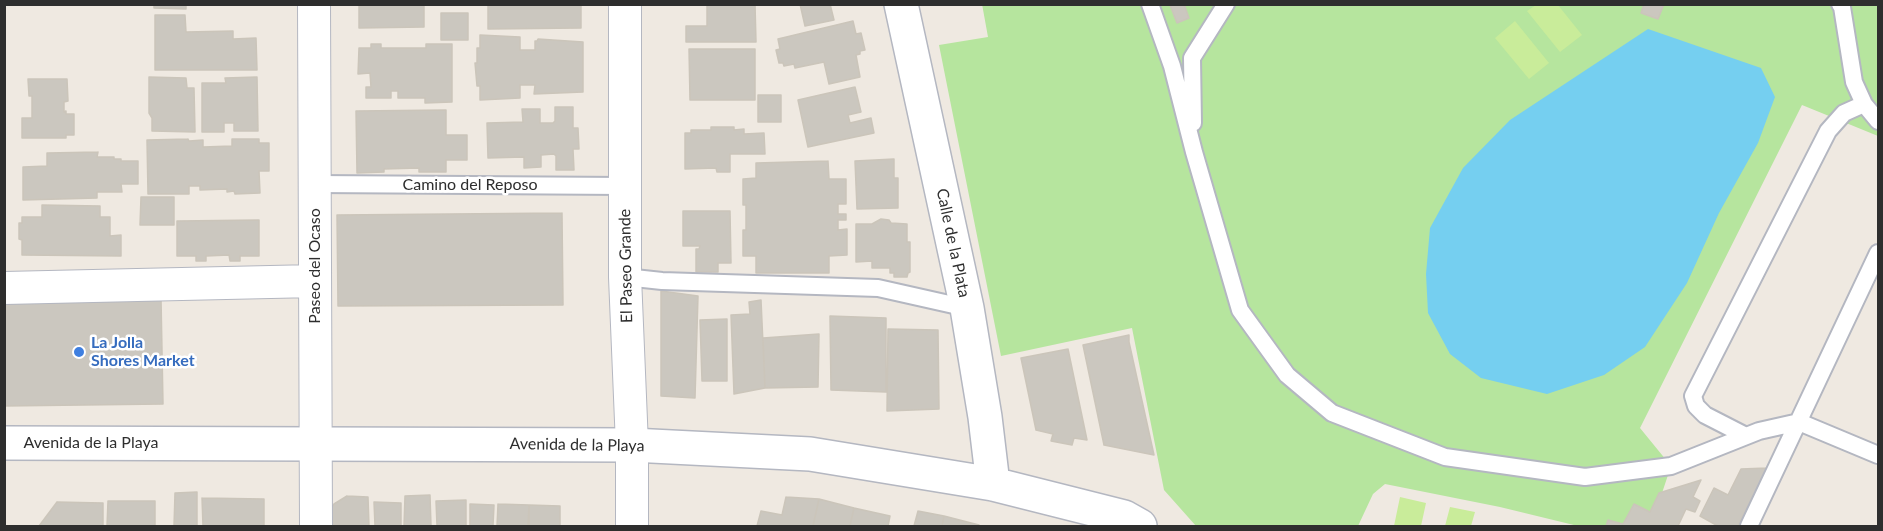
<!DOCTYPE html>
<style>
body{margin:0}
#map{position:relative;width:1883px;height:531px;overflow:hidden;background:#efe9e1;font-family:Lato,sans-serif}
canvas{display:block}
.frame{position:absolute;inset:0;border:6px solid #2e2e2e;pointer-events:none}
</style>
<div id="map">
<canvas width="1883" height="531"></canvas>
<div class="frame"></div>
</div>
<script>
const context = document.querySelector('canvas').getContext('2d');
context.lineJoin = 'round';
function fill(path, color) { context.fillStyle = color; context.fill(path, 'evenodd'); }
const shape = rows => new Path2D(rows.map(r => 'M' + r).join(''));
function stroke(path, color, width, dash) { context.strokeStyle = color; context.lineWidth = width; context.lineCap = dash ? 'butt' : 'round'; context.setLineDash(dash || []); context.stroke(path); }
function label(font, color, halo, rows, align = 'center') {
  context.font = font + ' Lato,sans-serif'; context.lineWidth = 5; context.setLineDash([]); context.textBaseline = 'middle'; context.strokeStyle = halo; context.fillStyle = color; for (const [text, x, y, turn = 0] of rows) {
    context.save(); context.translate(x, y); context.rotate((+turn || 0) * Math.PI / 180); context.textAlign = isNaN(turn) ? turn : align; if (halo) context.strokeText(text, 0, 0); context.fillText(text, 0, 0); context.restore();
  }
}
const green = shape([
 [982,4,1878,5,1878,136,1802,105,1640,428,1671,466,1651,526,1578,526,1500,507,1385,484,1373,494,1358,526,1196,526,1164,490,1132,328,1001,356,939,45,988,37]
]);
const pitch = shape([
 [1536,5,1558,5,1582,35,1560,52,1527,11],
 [1515,21,1549,63,1529,79,1495,38],
 [1400,497,1426,503,1421,526,1394,526],
 [1450,507,1475,512,1471,526,1445,526]
]);
const water = shape([
 [1648,29,1761,68,1775,97,1758,143,1719,213,1687,283,1645,347,1604,375,1547,394,1481,378,1450,354,1428,313,1426,274,1430,228,1463,168,1510,120]
]);
const building = shape([
 [154,4,186,4,186,9,154,8,154,4],
 [359,4,424,4,424,27,359,28,359,4],
 [488,4,581,4,581,28,488,29,488,4],
 [707,4,755,4,756,42,686,42,686,26,707,26,707,4],
 [800,4,830,4,834,20,805,26,800,4],
 [1184,4,1189,18,1177,23,1170,5,1184,4],
 [1644,4,1664,4,1658,19,1641,13,1644,4],
 [441,13,468,13,468,40,441,40,441,13],
 [155,15,185,15,186,32,233,31,233,39,256,38,257,70,155,70,155,15],
 [853,21,856,34,861,33,865,50,860,51,860,54,856,55,860,77,829,84,824,62,795,68,794,64,784,66,783,63,779,63,776,50,780,49,778,39,853,21],
 [480,35,520,37,520,50,535,50,535,41,537,41,538,39,583,42,583,92,534,94,535,85,520,85,520,98,480,100,480,86,477,86,475,63,477,63,477,48,480,48,480,35],
 [371,44,381,44,381,48,426,48,426,44,452,44,452,102,425,103,425,98,398,98,398,91,391,91,391,98,366,98,366,87,371,87,370,73,358,74,359,48,371,48,371,44],
 [689,49,755,49,755,100,690,100,689,49],
 [149,77,186,78,187,88,194,88,195,132,152,131,152,118,149,113,149,77],
 [257,77,258,131,234,131,234,123,224,123,224,132,202,132,202,83,226,83,225,78,257,77],
 [28,79,67,79,68,101,64,102,64,112,66,111,66,114,74,114,74,135,66,135,66,138,22,138,22,118,32,118,32,96,29,96,28,79],
 [855,87,861,112,848,115,850,123,871,118,874,133,808,147,798,100,855,87],
 [758,95,781,95,781,122,758,122,758,95],
 [555,107,573,107,573,128,578,128,579,149,573,149,574,170,556,170,556,156,554,154,541,155,541,167,524,168,524,157,488,158,487,123,523,122,522,109,540,109,540,123,553,123,555,121,555,107],
 [446,110,446,135,467,135,467,160,446,160,446,172,419,172,419,168,384,169,384,172,357,173,356,111,446,110],
 [711,127,734,127,734,130,744,129,744,134,764,133,765,154,730,154,730,172,717,172,716,168,685,169,685,133,691,133,691,130,711,130,711,127],
 [188,139,189,141,203,140,203,147,232,146,232,139,259,139,259,143,269,143,269,171,259,171,260,193,235,194,234,191,227,192,227,189,200,190,200,186,189,186,189,194,148,194,147,140,188,139],
 [98,152,97,157,114,157,114,159,121,159,121,161,138,161,138,184,121,184,122,192,97,192,97,198,23,200,23,167,47,166,47,153,98,152],
 [894,159,894,178,898,178,898,208,857,209,855,161,894,159],
 [828,161,829,179,846,179,846,204,838,204,838,214,846,214,846,220,838,220,838,230,847,229,847,255,829,256,829,273,756,273,756,256,743,256,743,230,746,230,746,205,743,205,743,179,756,178,756,163,828,161],
 [141,197,174,197,174,225,140,225,141,197],
 [42,205,100,206,100,217,110,217,110,236,121,235,121,256,22,255,22,240,19,239,19,223,22,223,22,217,42,217,42,205],
 [683,211,730,211,731,263,718,263,718,272,696,272,696,249,699,249,700,246,683,246,683,211],
 [562,213,563,305,338,306,337,215,562,213],
 [881,219,889,220,891,223,907,224,907,242,910,242,910,272,908,273,907,277,894,277,894,273,890,273,890,268,872,268,872,261,856,262,856,224,872,224,881,219],
 [259,220,259,256,240,256,240,261,230,261,229,255,206,256,206,261,196,261,196,256,177,256,177,221,259,220],
 [661,291,698,296,695,398,661,396,661,291],
 [161,298,163,404,4,406,4,301,161,298],
 [761,300,765,388,734,394,731,315,750,314,749,302,761,300],
 [830,316,886,318,886,392,831,390,830,316],
 [727,319,727,381,702,381,700,320,727,319],
 [888,329,938,330,939,409,887,411,888,329],
 [819,334,818,387,765,388,763,338,819,334],
 [1129,335,1129,342,1154,455,1104,445,1083,345,1129,335],
 [1068,349,1087,440,1074,438,1072,445,1051,441,1053,434,1036,430,1021,358,1068,349],
 [1767,468,1738,526,1718,526,1700,516,1714,488,1728,495,1741,469,1767,468],
 [1701,480,1693,497,1700,501,1695,512,1686,509,1678,526,1606,526,1608,520,1623,524,1634,504,1650,512,1659,493,1701,480],
 [197,492,197,526,174,526,175,493,197,492],
 [430,495,431,526,404,526,405,496,430,495],
 [347,496,368,497,369,526,327,526,326,514,334,504,347,496],
 [786,497,819,499,813,526,757,526,761,511,782,515,786,497],
 [202,498,264,499,264,526,203,526,202,498],
 [819,499,854,508,850,526,813,526,819,499],
 [466,500,466,526,437,526,436,501,466,500],
 [108,501,155,501,155,526,107,526,108,501],
 [57,502,103,503,103,526,39,526,57,502],
 [374,502,401,503,401,526,375,526,374,502],
 [470,504,494,505,493,526,470,526,470,504],
 [498,504,529,505,528,526,497,526,498,504],
 [529,505,560,506,560,526,529,526,529,505],
 [854,508,890,516,888,526,850,526,854,508],
 [918,511,944,516,942,526,914,526,918,511],
 [944,516,979,525,979,526,942,526,944,516]
]);
const lane = shape([
 [1150,4,1172,66,1194,152,1240,310,1287,375,1332,413,1445,457,1585,477,1671,466,1759,431,1799,422,1878,455],
 [1840,4,1842,7,1854,82,1864,104,1878,121],
 [1193,123,1192,58,1226,4],
 [315,184,625,186],
 [625,277,662,281,878,288,967,308],
 [1746,436,1705,415,1696,406,1693,396,1828,131,1844,113,1864,104],
 [1749,526,1878,253]
]);
const street = shape([
 [314,4,316,526],
 [625,4,625,277,632,445,632,526],
 [4,288,315,281]
]);
const secondary = shape([
 [901,4,967,308,985,417,993,484],
 [4,443,632,445,810,454,993,484,1124,517,1140,526]
]);
const markers = [
 [79,352,6,"#3f7fe0"]
];
const streetNames = [
 ["Camino del Reposo",470,185],
 ["Calle de la Plata",953,243,78],
 ["Paseo del Ocaso",315,266,-90],
 ["El Paseo Grande",626,266,-91],
 ["Avenida de la Playa",91,443],
 ["Avenida de la Playa",577,445,1]
];
const shopNames = [
 ["La Jolla",91,343],
 ["Shores Market",91,361]
];
fill(green, '#b6e59e');
fill(pitch, '#c9ec9a');
fill(water, '#75cff0');
fill(building, '#cbc7bf');
stroke(building, '#cbc5ba', 1.5);
stroke(lane, '#b4b7c1', 20);
stroke(street, '#b4b7c1', 34);
stroke(secondary, '#b4b7c1', 36);
stroke(lane, '#fff', 16);
stroke(street, '#fff', 32);
stroke(secondary, '#fff', 33);
for (const [x, y, r, color] of markers) { const dot = new Path2D(); dot.arc(x, y, r, 0, 2 * Math.PI); context.fillStyle = color; context.fill(dot); stroke(dot, '#fff', 2); }
label('16px', '#2e2e2e', '#fff', streetNames);
label('bold 16px', '#366cbe', '#fff', shopNames, 'left');
</script>
